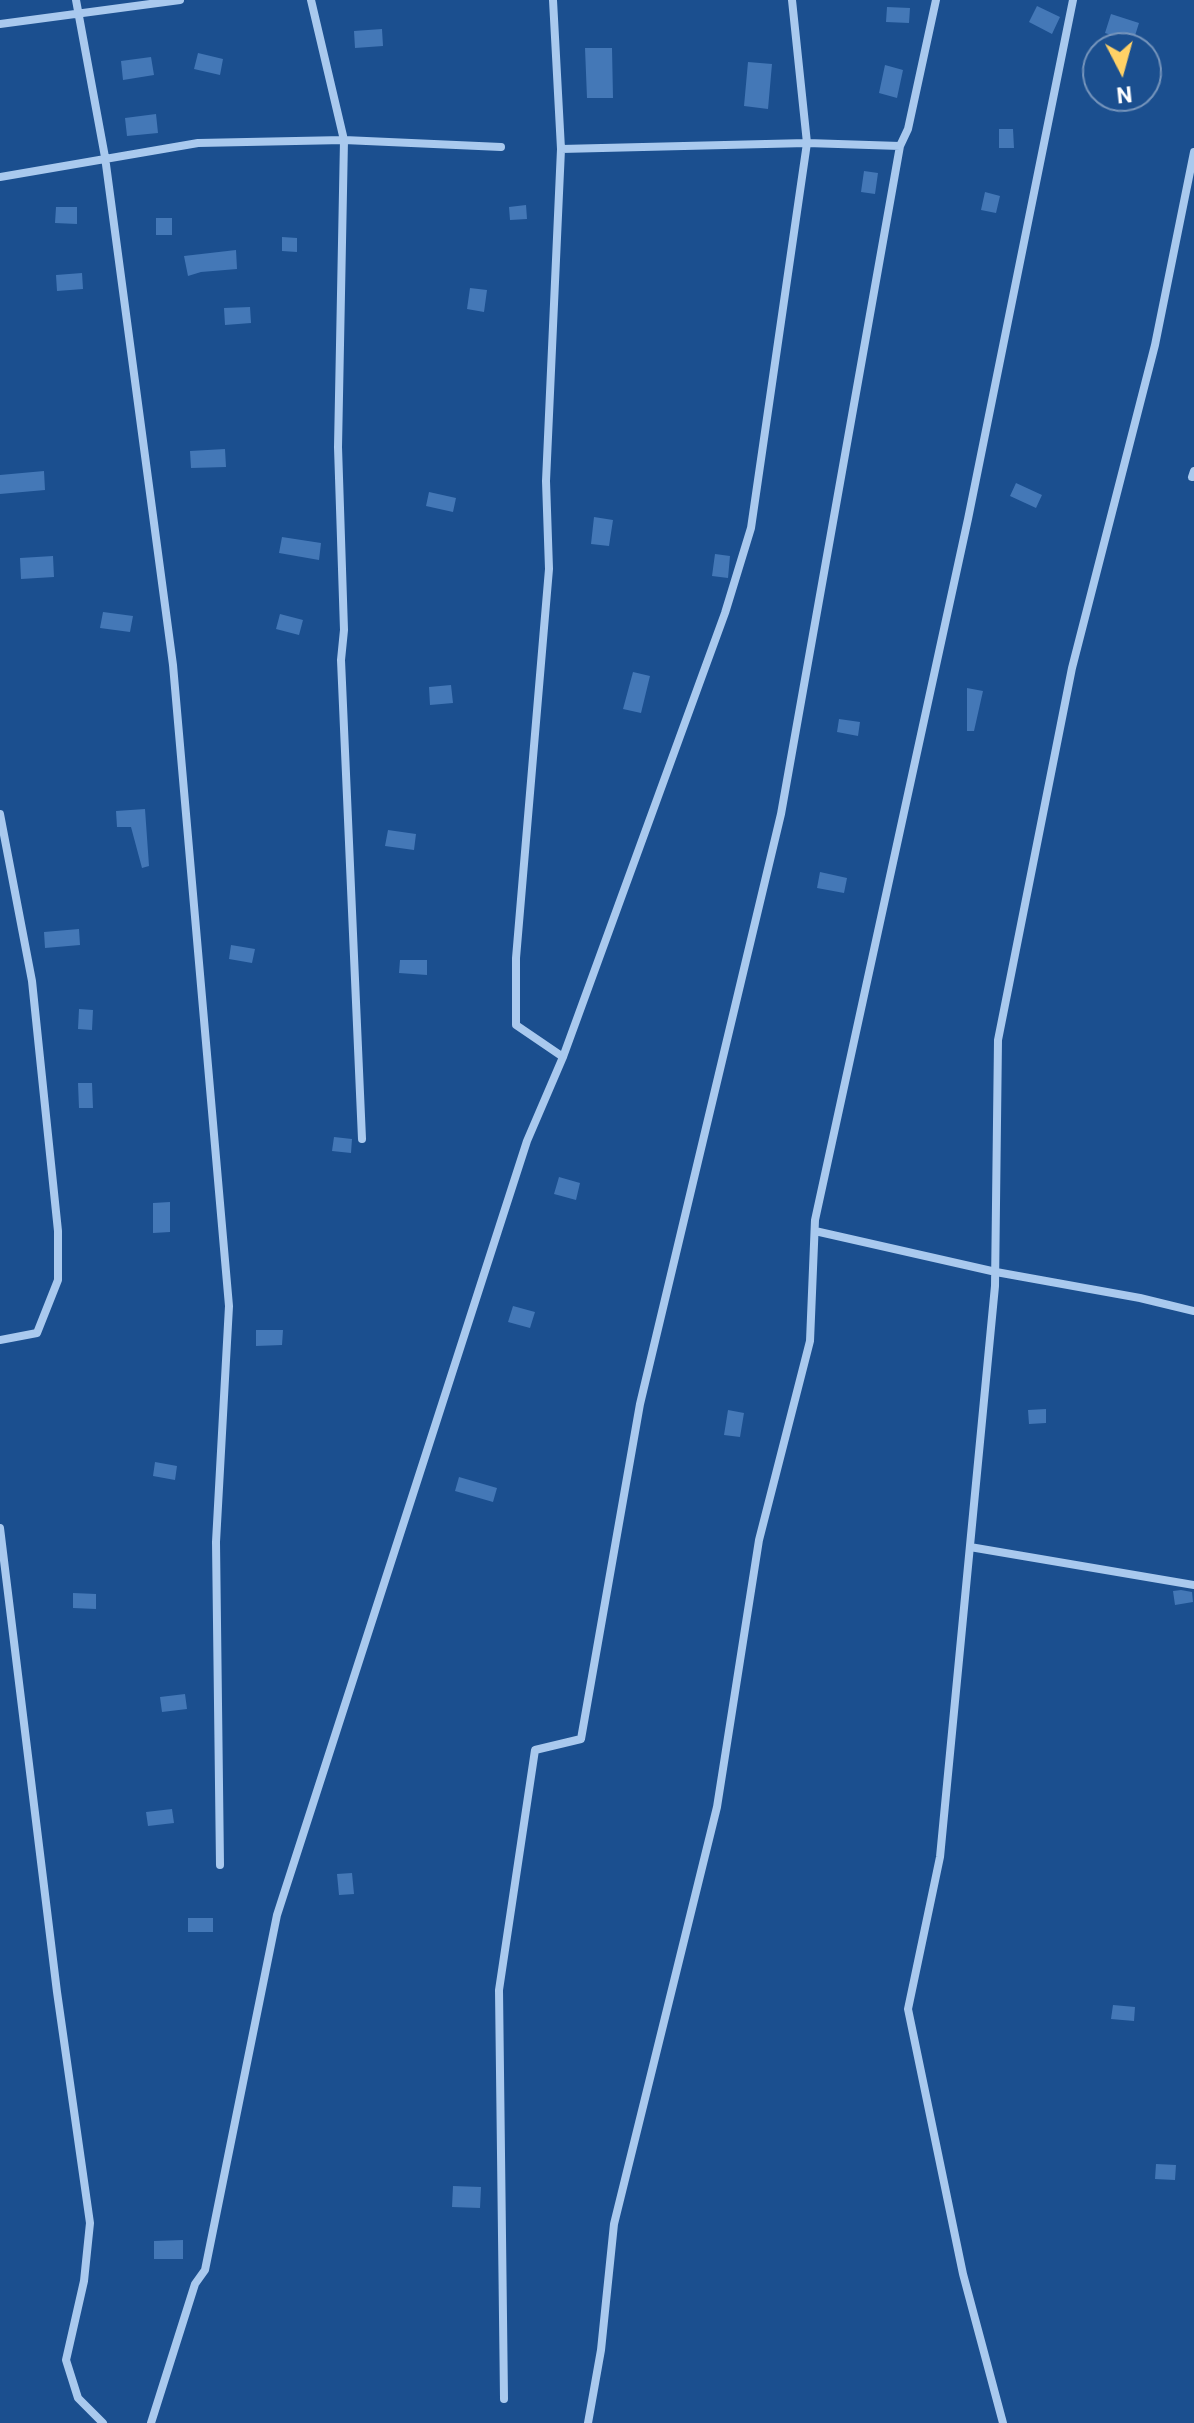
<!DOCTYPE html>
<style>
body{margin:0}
#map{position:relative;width:1194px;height:2423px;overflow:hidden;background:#1b4f8f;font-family:Roboto,sans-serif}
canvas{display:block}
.north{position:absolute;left:1082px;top:32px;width:80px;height:80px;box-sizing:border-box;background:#1b4f8f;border:2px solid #7695bc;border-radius:50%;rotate:174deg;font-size:22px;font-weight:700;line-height:32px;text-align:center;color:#fff}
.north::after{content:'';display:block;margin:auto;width:28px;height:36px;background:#ffd166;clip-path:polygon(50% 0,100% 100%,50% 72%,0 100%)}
</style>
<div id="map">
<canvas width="1194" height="2423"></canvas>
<div class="north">N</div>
</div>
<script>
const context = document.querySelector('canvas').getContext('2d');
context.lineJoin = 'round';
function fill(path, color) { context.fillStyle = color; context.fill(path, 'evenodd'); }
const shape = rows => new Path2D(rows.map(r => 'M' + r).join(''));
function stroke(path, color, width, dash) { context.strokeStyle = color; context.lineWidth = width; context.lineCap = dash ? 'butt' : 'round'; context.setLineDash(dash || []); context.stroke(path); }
const building = shape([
 [1037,6,1060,17,1052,34,1029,22],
 [887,7,910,8,909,23,886,22],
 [1111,14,1139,23,1133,42,1105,33],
 [382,29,383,46,355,48,354,31],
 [585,48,612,48,613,98,587,98],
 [198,53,223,59,220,75,194,69],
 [151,57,154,75,123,80,121,61],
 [748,62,772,64,768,109,744,106],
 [885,65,903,70,897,98,879,93],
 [156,114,158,133,127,136,125,118],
 [999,129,1013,129,1014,148,999,148],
 [864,171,878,173,875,194,861,192],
 [985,192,1000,196,996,213,981,210],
 [526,205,527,219,510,220,509,207],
 [56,207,77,207,77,224,55,223],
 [156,218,172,218,172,235,156,235],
 [282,237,297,238,297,252,282,251],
 [236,250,237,269,201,272,188,276,184,256],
 [82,273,83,289,57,291,56,275],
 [470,288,487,290,484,312,467,309],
 [250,307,251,323,225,325,224,308],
 [225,449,226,467,191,468,190,451],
 [44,471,45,490,0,494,0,475],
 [1016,483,1042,495,1036,508,1010,496],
 [429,492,456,498,453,512,426,506],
 [594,517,613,520,609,546,591,544],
 [282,537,321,543,319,560,279,553],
 [715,554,730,556,728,578,712,576],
 [53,556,54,577,21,579,20,558],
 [103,612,133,616,130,632,100,628],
 [280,614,303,620,299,635,276,629],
 [633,672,650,676,641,713,623,709],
 [451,685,453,703,430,705,429,687],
 [967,688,983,691,974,731,967,731],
 [839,719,860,722,858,736,837,732],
 [145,809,149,866,142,868,131,827,117,827,116,811],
 [388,830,416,834,414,850,385,846],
 [820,872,847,878,844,893,817,888],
 [79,929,80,945,45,948,44,932],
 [231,945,255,949,252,963,229,959],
 [400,960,427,960,427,975,399,973],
 [79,1009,93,1010,92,1030,78,1029],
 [78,1083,92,1083,93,1108,79,1108],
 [334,1137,352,1139,351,1153,332,1151],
 [559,1177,580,1183,576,1200,554,1194],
 [170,1202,170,1232,153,1233,153,1203],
 [513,1306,535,1312,530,1328,508,1322],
 [256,1330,283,1330,282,1345,256,1346],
 [1046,1409,1046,1423,1029,1424,1028,1410],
 [728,1410,744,1413,740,1437,724,1435],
 [155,1462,177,1466,175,1480,153,1476],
 [459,1477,497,1488,493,1502,455,1491],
 [1181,1590,1192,1592,1193,1602,1175,1605,1173,1591],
 [73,1593,96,1594,96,1609,73,1608],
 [185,1694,187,1709,162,1712,160,1697],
 [172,1809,174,1823,148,1826,146,1812],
 [352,1873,354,1894,339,1895,337,1874],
 [188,1918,213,1918,213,1932,188,1932],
 [1113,2005,1135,2007,1134,2021,1111,2019],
 [1156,2164,1176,2165,1175,2180,1155,2179],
 [453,2186,481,2187,480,2208,452,2207],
 [183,2240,183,2259,154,2259,154,2241]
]);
const minor = shape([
 [76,0,105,157,173,665,229,1306,216,1542,220,1865],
 [311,0,344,140,338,447,344,630,341,660,362,1139],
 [553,0,561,149,546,481,549,569,516,958,516,1025,563,1057],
 [0,24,180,0],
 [561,149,807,143,900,146],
 [0,177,198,143,344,140,501,147],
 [1192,477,1194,471],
 [0,814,32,981,58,1231,58,1280,37,1333,0,1340],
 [815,1231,996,1272,1140,1298,1194,1311],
 [0,1528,57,1992,90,2223,84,2281,66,2360,78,2398,103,2423],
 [970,1547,1194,1585],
 [504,2399,499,1990,535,1750,581,1739,640,1404,781,814,900,146,908,129,936,0],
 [151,2423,195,2284,205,2270,277,1915,527,1141,563,1057,725,613,751,528,807,143,792,0],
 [588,2423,601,2350,614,2224,717,1807,759,1540,810,1341,815,1220,968,519,1073,0],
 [1003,2423,963,2274,908,2009,940,1857,995,1286,998,1040,1072,668,1155,345,1194,152]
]);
fill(building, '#4478b7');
stroke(minor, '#a9c9ee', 8);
</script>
